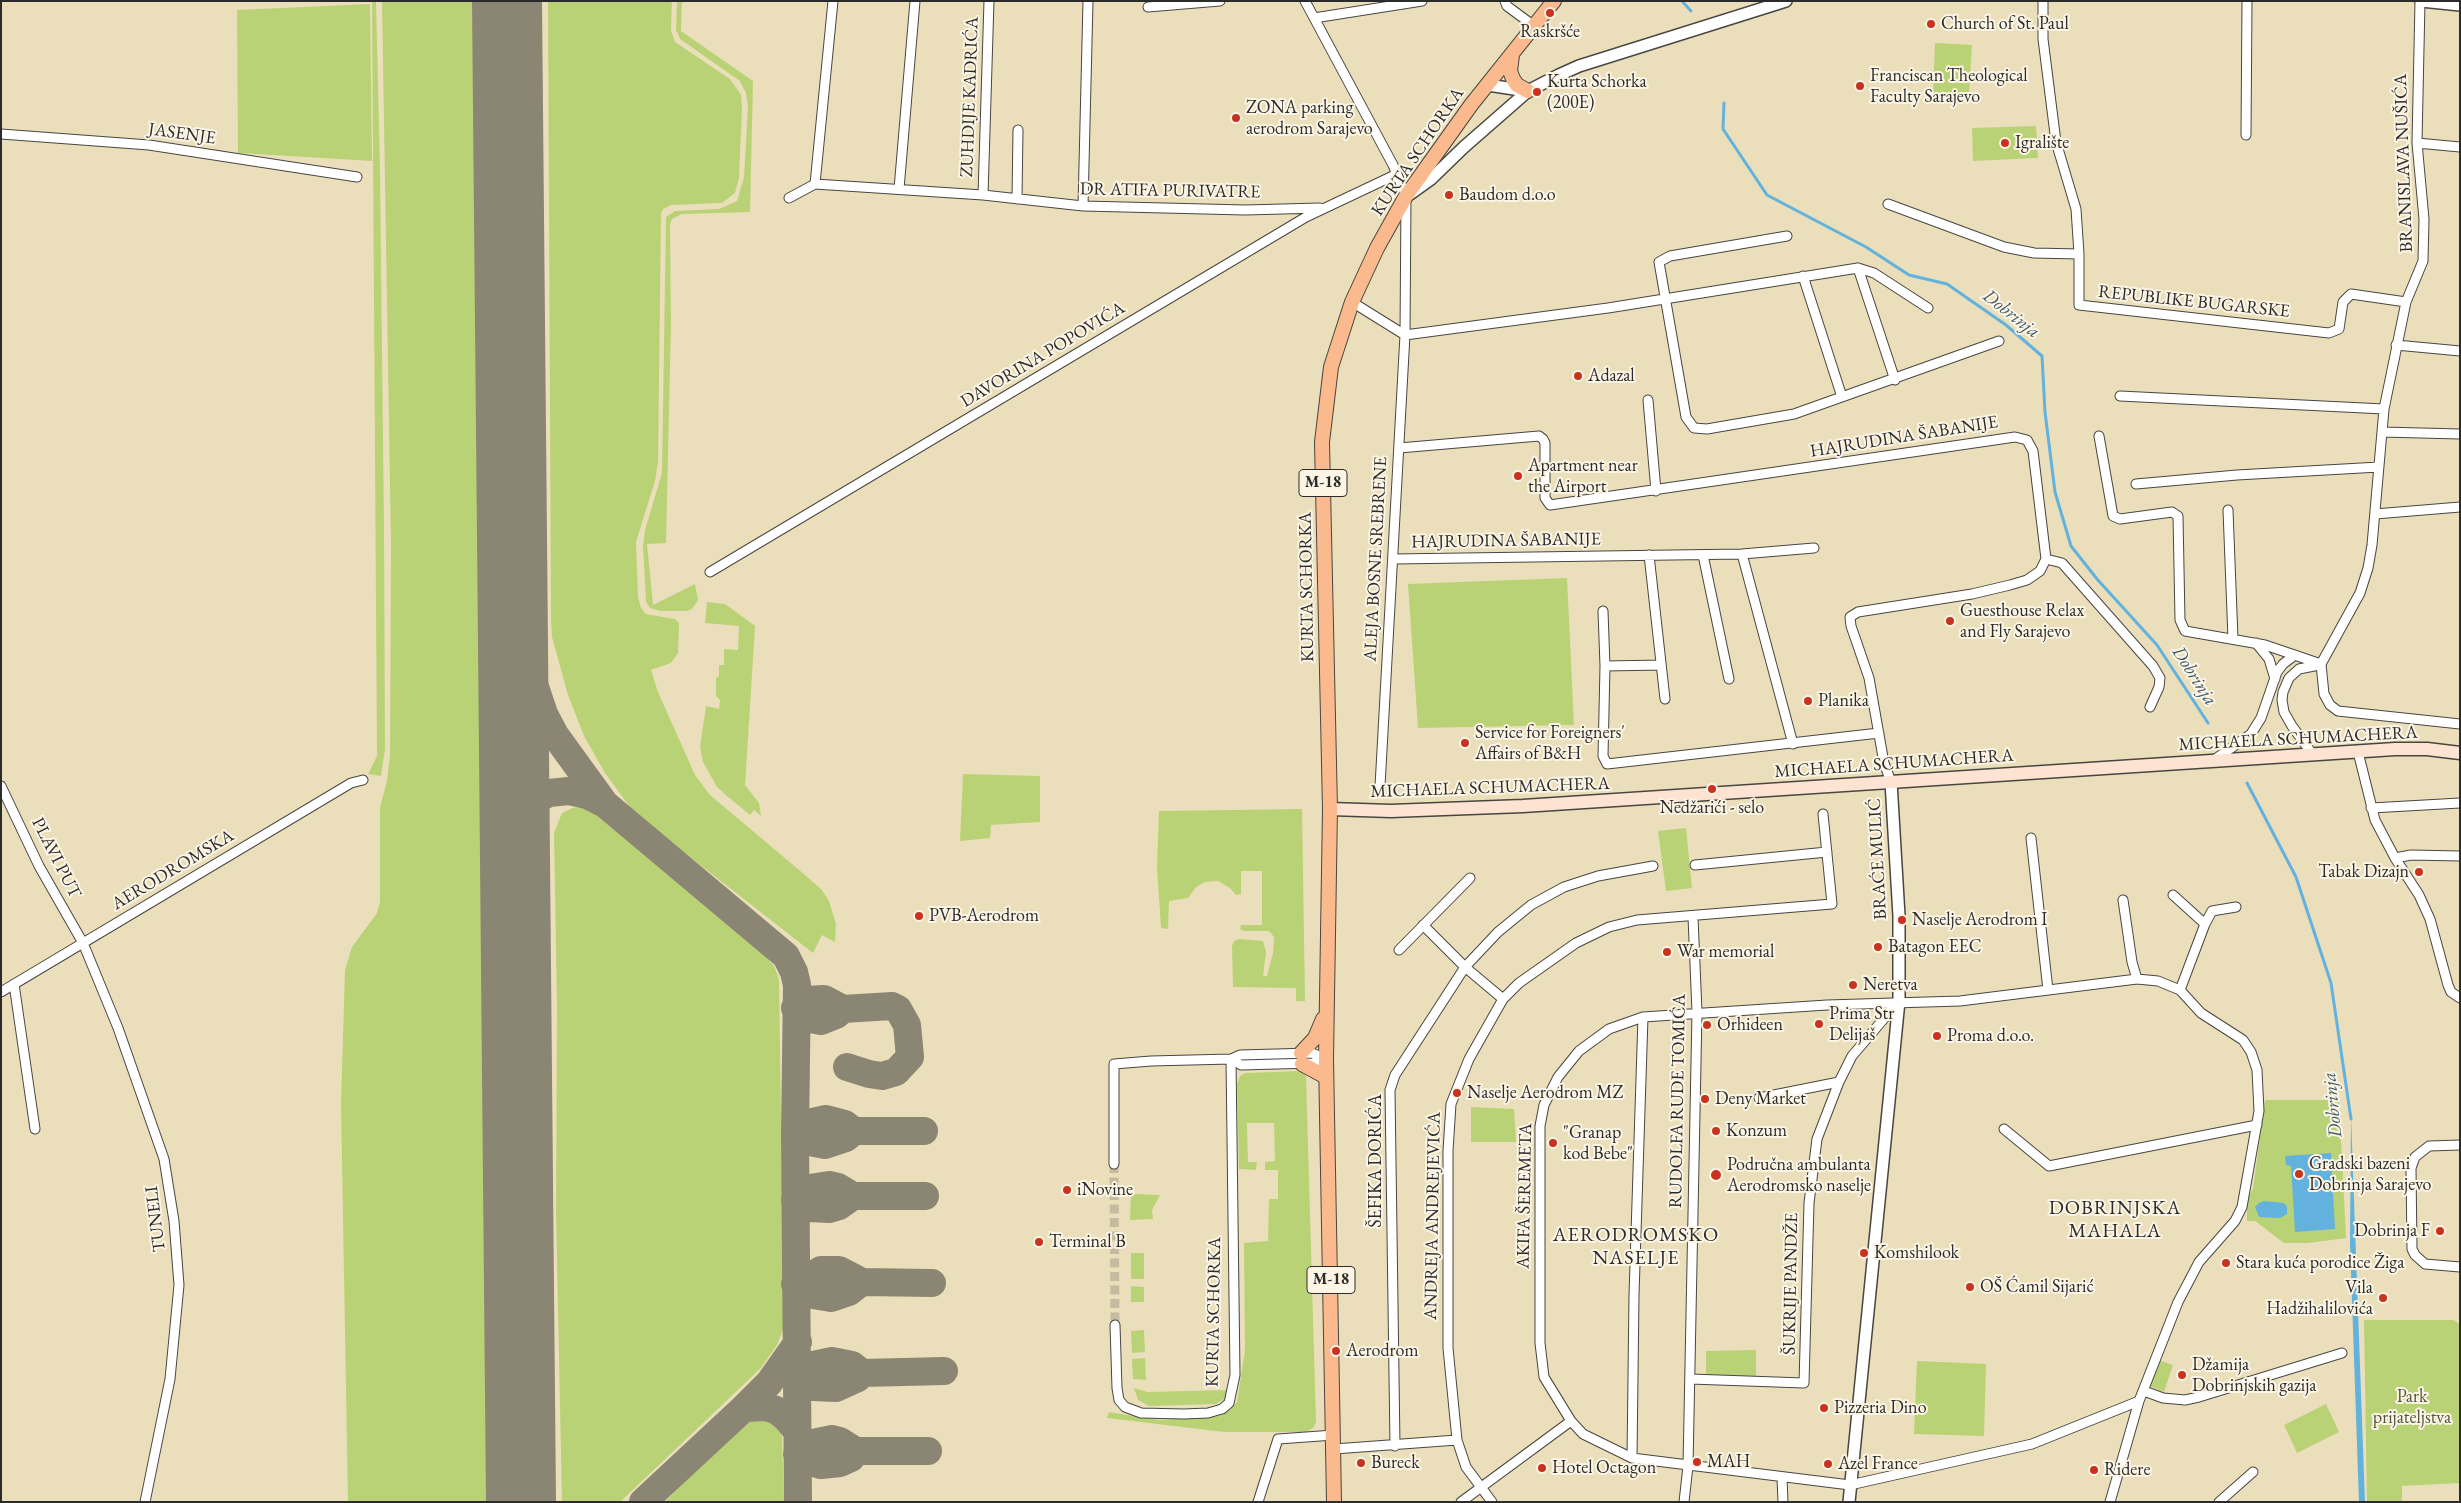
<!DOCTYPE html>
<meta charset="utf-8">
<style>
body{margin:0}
#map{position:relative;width:2461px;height:1503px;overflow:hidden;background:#ebdfbb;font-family:"EB Garamond",serif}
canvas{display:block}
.frame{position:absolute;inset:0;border:2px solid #2b2b2b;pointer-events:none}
</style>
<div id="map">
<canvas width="2461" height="1503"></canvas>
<div class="frame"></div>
</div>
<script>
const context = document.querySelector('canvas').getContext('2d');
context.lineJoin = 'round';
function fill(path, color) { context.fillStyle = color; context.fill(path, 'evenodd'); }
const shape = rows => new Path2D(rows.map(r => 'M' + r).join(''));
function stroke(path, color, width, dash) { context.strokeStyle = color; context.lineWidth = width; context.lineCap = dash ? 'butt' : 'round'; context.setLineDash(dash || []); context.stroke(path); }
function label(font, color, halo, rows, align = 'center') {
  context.font = font + ' "EB Garamond",serif'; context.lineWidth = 4; context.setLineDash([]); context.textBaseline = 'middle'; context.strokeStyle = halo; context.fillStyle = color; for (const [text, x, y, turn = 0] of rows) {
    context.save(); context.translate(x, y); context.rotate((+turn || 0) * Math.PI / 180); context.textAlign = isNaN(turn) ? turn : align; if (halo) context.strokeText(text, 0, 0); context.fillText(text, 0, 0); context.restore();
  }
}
const green = shape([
 [372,1,376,1,380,169,384,527,385,749,381,776,368,774,377,756],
 [382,1,473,1,482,429,483,697,494,1502,348,1502,341,1103,345,970,352,947,377,913,380,902,380,807,387,781,390,755,391,545],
 [548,1,672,1,671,30,675,42,730,79,741,95,742,108,739,178,735,193,722,203,671,205,663,209,661,214,658,462,655,481,636,542,638,597,641,608,646,614,675,619,679,623,678,653,671,663,651,670,658,692,695,775,710,795,805,875,822,890,829,901,836,924,835,942,822,935,813,953,681,850,632,810,605,773,584,736,568,695,552,637,551,621],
 [677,1,682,1,681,31,753,81,750,212,682,214,672,219,670,224,671,323,666,543,647,544,653,605,695,584,698,600,692,609,686,611,660,611,650,608,646,602,643,546,645,530,662,473,666,217,675,211,719,209,737,201,744,177,748,107,746,93,740,81,680,39,676,30],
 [370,4,372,161,238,153,237,10],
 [1935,43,1972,45,1969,96,1933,94],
 [2036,126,2038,158,1973,161,1972,128],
 [1567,578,1574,725,1418,728,1408,584],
 [707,602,725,604,755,626,745,785,759,803,761,816,754,810,750,815,727,796,717,787,703,762,700,747,706,706,719,709,720,700,716,696,716,678,719,676,719,665,724,665,724,649,738,650,739,626,705,623],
 [963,774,1040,776,1040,822,991,825,990,838,960,841],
 [582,807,594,812,763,954,774,966,779,979,784,1327,777,1345,761,1368,620,1502,562,1502,556,1211,557,1007,554,833,562,813,572,808],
 [1302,809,1305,1001,1296,1001,1296,988,1233,987,1232,946,1234,941,1239,939,1263,941,1266,952,1263,976,1267,976,1273,953,1274,937,1269,931,1244,931,1240,929,1241,925,1262,925,1262,871,1241,871,1241,894,1236,895,1230,888,1218,881,1205,882,1196,887,1188,898,1169,901,1168,929,1161,928,1157,867,1159,811],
 [1686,828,1692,888,1666,891,1658,831],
 [1300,1071,1306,1076,1316,1422,1313,1428,1306,1432,1224,1432,1107,1418,1109,1412,1160,1420,1219,1416,1230,1410,1237,1402,1245,1350,1244,1243,1268,1241,1269,1199,1278,1199,1278,1170,1265,1170,1265,1162,1275,1161,1274,1123,1247,1123,1248,1162,1257,1162,1256,1170,1239,1169,1237,1084,1240,1076,1245,1073],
 [2265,1100,2339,1100,2346,1238,2308,1243,2284,1243,2255,1221,2247,1221,2247,1199,2253,1189],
 [1471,1107,1514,1109,1516,1142,1471,1142],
 [1135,1194,1160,1195,1152,1210,1153,1219,1130,1220,1131,1197],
 [1131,1253,1144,1253,1144,1279,1131,1279],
 [1131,1286,1144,1287,1144,1302,1131,1302],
 [2364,1320,2453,1320,2460,1324,2460,1483,2402,1486,2402,1502,2367,1502],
 [1144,1330,1145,1352,1132,1353,1131,1331],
 [1756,1350,1756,1377,1706,1375,1706,1351],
 [1145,1358,1146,1380,1133,1379,1132,1359],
 [2159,1360,2173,1365,2164,1392,2150,1386],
 [1917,1361,1986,1364,1984,1436,1914,1434],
 [1134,1388,1147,1392,1230,1390,1224,1399,1216,1404,1149,1406,1138,1400],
 [2326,1404,2339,1432,2297,1453,2284,1425],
 [764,1417,778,1427,782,1436,784,1502,665,1502,743,1423,755,1418]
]);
const water = shape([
 [2351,1115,2356,1256,2365,1502,2359,1502,2350,1244],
 [2331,1153,2335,1229,2295,1232,2291,1166,2286,1165,2285,1156],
 [2264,1201,2284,1203,2287,1207,2287,1214,2280,1218,2259,1217,2255,1207,2259,1203]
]);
const stream = shape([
 [1682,1,1691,11],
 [1724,103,1723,129,1767,195,1866,247,1909,275,1947,284,2006,325,2042,356,2045,412,2055,492,2071,546,2097,579,2157,645,2208,723],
 [2247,783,2296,877,2331,983,2351,1119]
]);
const taxiway = shape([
 [513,621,544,714,555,735,605,804,786,956,794,972,797,985,795,1134,798,1502],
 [515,835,523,814,534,801,549,793,569,791,587,795,605,804],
 [824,999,843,1009,836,1015,821,1021,805,1018,795,1008,806,1000,824,999],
 [843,1009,892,1006,898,1009,907,1025,910,1057,896,1072,882,1076,869,1074,847,1067],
 [826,1119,845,1124,854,1131,846,1138,825,1145,804,1141,795,1134,804,1124,826,1119],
 [854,1131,924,1131],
 [853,1196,839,1206,829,1209,810,1208,795,1200,810,1188,829,1185,838,1187,853,1196,925,1196],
 [821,1270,839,1270,862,1282,849,1292,831,1298,813,1295,795,1284,821,1270],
 [862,1282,932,1283],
 [832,1361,852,1365,862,1373,858,1378,836,1388,813,1387,798,1378,813,1365,832,1361],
 [862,1373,944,1371],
 [744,1408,769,1383,798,1342],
 [832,1439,840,1441,856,1451,851,1458,840,1463,821,1465,808,1461,797,1454,813,1443,832,1439],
 [856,1451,928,1451],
 [521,1481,526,1502],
 [643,1502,744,1408,766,1407,776,1410,785,1417,797,1431]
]);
const runway = shape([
 [507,1,521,1502]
]);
const minorTunnel = shape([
 [1114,1164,1115,1325]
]);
const minor = shape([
 [1305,1,1393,165,1406,196,1405,335,1380,786],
 [1505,1,1507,6,1534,26],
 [2043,1,2043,39,2056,142,2076,209,2079,254,2079,305,2329,333,2339,329,2343,302,2351,294,2406,302],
 [2420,1,2417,143,2424,219,2423,261,2406,302,2384,409,2372,545,2368,568,2360,593,2321,664,2324,694,2330,705,2338,711,2460,724],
 [1148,7,1220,1],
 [1314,18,1422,1],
 [1,134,149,145,357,177],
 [2246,135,2247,1],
 [2417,143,2460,147],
 [815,184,833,1],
 [899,189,915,1],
 [983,195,989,1],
 [789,198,815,184,983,195,1083,206,1245,210,1320,208],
 [1017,199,1018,130],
 [1888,204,2004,247,2034,253,2079,254],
 [1083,206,1088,1],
 [1787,236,1670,256,1659,262,1686,417,1694,428,1707,429,1794,414,1999,341],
 [1858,268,1895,380],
 [1803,276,1842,397],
 [1352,302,1405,335,1608,308,1858,268,1874,273,1928,308],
 [2396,345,2460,351],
 [2120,396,2384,409],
 [1648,400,1656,491],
 [2382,432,2460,434],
 [2099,436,2113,516,2120,519,2172,512,2178,516,2180,620,2185,631,2265,645,2321,664],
 [1399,448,1539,436,1543,439,1545,443,1545,498,1550,505,2015,437,2027,440,2033,451,2046,559,2040,571,2027,580,2010,585,1972,594,1858,612,1850,617,1851,626,1869,678,1884,763,1891,782],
 [2136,484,2237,475,2379,467],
 [2228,510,2233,639],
 [2375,514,2460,507],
 [1742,554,1793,744],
 [1649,555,1665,699],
 [1703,555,1729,679],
 [1394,559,1742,554,1814,548],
 [2046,559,2062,563,2153,666,2160,678,2159,687,2150,707],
 [710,572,1306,217,1397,174],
 [1603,611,1605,666,1603,756,1607,764,1879,733],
 [2256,643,2269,659,2275,679],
 [1605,666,1661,665],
 [2358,752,2375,820,2395,858,2419,895,2430,919,2448,985,2451,992,2460,998],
 [2313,755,2292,726,2284,712,2282,700,2283,692,2289,678,2299,669,2319,665],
 [2214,760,2251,734,2261,718,2277,672,2283,664,2295,655],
 [1,786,39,866,83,943,118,1028,164,1159,174,1221,179,1285,170,1379,145,1502],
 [2371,808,2460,803],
 [2031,838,2048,990],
 [2395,858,2411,855,2460,856],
 [1695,865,1827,852],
 [2173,895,2205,924,2180,990],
 [2123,900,2132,962,2137,979],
 [2205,924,2212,911,2236,907],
 [1423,925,1465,967,1503,999],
 [1399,950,1470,878],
 [2137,979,2158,981,2180,990,2201,1013,2243,1040,2251,1052,2257,1070,2259,1111,2242,1207,2235,1221,2199,1262,2178,1302,2139,1401,2032,1444,1850,1485,1632,1458,1583,1434,1571,1421,1544,1377,1540,1343,1540,1126,1544,1105,1558,1077,1579,1051,1609,1029,1643,1017,1827,1005,1960,1001,2137,979],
 [14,984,35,1129],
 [1,992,351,783,363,780],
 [1231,1059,1241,1065,1313,1063,1326,1059],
 [1759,1098,1839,1082],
 [2004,1129,2049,1166,2257,1125],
 [2460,1145,2429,1146,2415,1157,2411,1168,2412,1249,2415,1255,2425,1264,2460,1267],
 [1114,1164,1114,1064,1151,1061,1231,1059,1240,1055,1312,1053,1326,1059],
 [1115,1325,1117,1388,1119,1400,1125,1407,1141,1413,1184,1414,1208,1413,1222,1409,1229,1403,1235,1375,1231,1059],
 [1690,1379,1804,1383,1809,1203,1817,1139,1839,1082,1852,1056,1899,1001],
 [2144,1391,2163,1398,2185,1400,2199,1397,2342,1353],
 [1395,1446,1390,1090,1395,1075,1465,967,1498,932,1531,905,1564,887,1598,876,1653,866],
 [1334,1449,1457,1440],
 [1632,1458,1634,1295,1643,1017],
 [1782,1478,1783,1502],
 [1258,1502,1278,1439,1334,1435],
 [1461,1502,1571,1421],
 [1492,1502,1466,1467,1457,1440,1448,1348,1448,1151,1451,1104,1469,1059,1503,999,1519,983,1576,943,1609,927,1637,920,1832,904,1823,814],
 [1684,1502,1688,1466,1697,1012,1693,917],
 [2110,1502,2139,1401],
 [2219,1502,2253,1472]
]);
const tertiary = shape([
 [2421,1,2460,5],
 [1488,85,1527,91],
 [1410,194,1431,179,1464,147,1528,91,1559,75,1579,66,1786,1],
 [1849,1502,1899,1001,1899,916,1891,782]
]);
const secondary = shape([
 [1330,809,1391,811,1523,806,2395,749,2427,749,2460,753]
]);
const primary = shape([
 [1512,55,1510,71,1513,79,1517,85,1528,91],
 [1301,1053,1315,1038,1323,1019],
 [1302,1064,1326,1077],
 [1334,1502,1326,1059,1330,809,1322,442,1331,367,1352,302,1377,248,1406,196,1471,105,1554,1]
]);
const markers = [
 [1550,13,5,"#c8321e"],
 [1931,24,5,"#c8321e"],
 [1860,86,5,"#c8321e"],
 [1537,92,5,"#c8321e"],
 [1236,118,5,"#c8321e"],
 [2005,143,5,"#c8321e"],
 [1449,195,5,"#c8321e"],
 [1578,376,5,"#c8321e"],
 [1518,476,5,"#c8321e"],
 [1950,621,5,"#c8321e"],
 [1808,701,5,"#c8321e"],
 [1465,743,5,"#c8321e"],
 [1712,789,5,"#c8321e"],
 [2419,872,5,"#c8321e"],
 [919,916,5,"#c8321e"],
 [1902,920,5,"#c8321e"],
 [1878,947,5,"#c8321e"],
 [1667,952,5,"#c8321e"],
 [1853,985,5,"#c8321e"],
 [1819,1024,5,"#c8321e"],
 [1707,1025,5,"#c8321e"],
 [1937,1036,5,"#c8321e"],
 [1457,1093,5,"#c8321e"],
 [1705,1099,5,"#c8321e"],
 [1716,1131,5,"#c8321e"],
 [1553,1143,5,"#c8321e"],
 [2299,1174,5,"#c8321e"],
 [1716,1175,6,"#c8321e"],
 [1067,1190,5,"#c8321e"],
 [2440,1231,5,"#c8321e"],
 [1039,1242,5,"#c8321e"],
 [1864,1253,5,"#c8321e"],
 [2226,1263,5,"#c8321e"],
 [1970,1287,5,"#c8321e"],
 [2383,1298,5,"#c8321e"],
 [1336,1351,5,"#c8321e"],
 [2182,1375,5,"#c8321e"],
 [1824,1408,5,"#c8321e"],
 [1697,1462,5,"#c8321e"],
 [1361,1463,5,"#c8321e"],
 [1828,1464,5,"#c8321e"],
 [1542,1468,5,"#c8321e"],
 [2094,1470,5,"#c8321e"]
];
const shields = [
 [1323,483,48],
 [1331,1280,48]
];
const shieldNames = [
 ["M-18",1323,483],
 ["M-18",1331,1280]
];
const poiNames = [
 ["Church of St. Paul",1941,24],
 ["Raskršće",1550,32,"center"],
 ["Franciscan Theological",1870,76],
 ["Faculty Sarajevo",1870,97],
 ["Kurta Schorka",1547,82],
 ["(200E)",1547,103],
 ["ZONA parking",1246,108],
 ["aerodrom Sarajevo",1246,129],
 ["Igralište",2015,143],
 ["Baudom d.o.o",1459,195],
 ["Adazal",1588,376],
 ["Apartment near",1528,466],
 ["the Airport",1528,487],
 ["Guesthouse Relax",1960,611],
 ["and Fly Sarajevo",1960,632],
 ["Planika",1818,701],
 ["Service for Foreigners'",1475,733],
 ["Affairs of B&H",1475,754],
 ["Nedžarići - selo",1712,808,"center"],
 ["Tabak Dizajn",2409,872,"right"],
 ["PVB-Aerodrom",929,916],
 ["Naselje Aerodrom I",1912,920],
 ["Batagon EEC",1888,947],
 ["War memorial",1677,952],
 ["Neretva",1863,985],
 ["Prima Str",1829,1014],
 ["Delijaš",1829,1035],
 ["Orhideen",1717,1025],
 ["Proma d.o.o.",1947,1036],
 ["Naselje Aerodrom MZ",1467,1093],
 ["Deny Market",1715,1099],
 ["Konzum",1726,1131],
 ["\"Granap",1563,1133],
 ["kod Bebe\"",1563,1154],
 ["Gradski bazeni",2309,1164],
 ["Dobrinja Sarajevo",2309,1185],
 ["Područna ambulanta",1727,1165],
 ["Aerodromsko naselje",1727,1186],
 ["iNovine",1077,1190],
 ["Dobrinja F",2430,1231,"right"],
 ["Terminal B",1049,1242],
 ["Komshilook",1874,1253],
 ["Stara kuća porodice Žiga",2236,1263],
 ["OŠ Ćamil Sijarić",1980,1287],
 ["Vila",2373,1288,"right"],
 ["Hadžihalilovića",2373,1309,"right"],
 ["Aerodrom",1346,1351],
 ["Džamija",2192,1365],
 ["Dobrinjskih gazija",2192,1386],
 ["Pizzeria Dino",1834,1408],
 ["MAH",1707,1462],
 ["Bureck",1371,1463],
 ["Azel France",1838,1464],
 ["Hotel Octagon",1552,1468],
 ["Ridere",2104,1470]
];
const streetNames = [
 ["ZUHDIJE KADRIĆA",970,97,-88],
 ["JASENJE",182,134,8],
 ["KURTA SCHORKA",1418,152,-56],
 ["BRANISLAVA NUŠIĆA",2404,163,-92],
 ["DR ATIFA PURIVATRE",1170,191,1],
 ["REPUBLIKE BUGARSKE",2194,302,6],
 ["DAVORINA POPOVIĆA",1043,355,-31],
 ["HAJRUDINA ŠABANIJE",1904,437,-9],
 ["HAJRUDINA ŠABANIJE",1506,541,-1],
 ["ALEJA BOSNE SREBRENE",1376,559,-87],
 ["KURTA SCHORKA",1307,587,-91],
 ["MICHAELA SCHUMACHERA",2298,739,-3],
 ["MICHAELA SCHUMACHERA",1894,764,-4],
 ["MICHAELA SCHUMACHERA",1490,788,-2],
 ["PLAVI PUT",56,858,63],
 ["BRAĆE MULIĆ",1878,859,-93],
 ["AERODROMSKA",173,870,-31],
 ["RUDOLFA RUDE TOMIĆA",1678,1101,-89],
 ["ŠEFIKA DORIĆA",1376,1161,-90],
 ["AKIFA ŠEREMETA",1525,1196,-89],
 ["ANDREJA ANDREJEVIĆA",1433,1216,-89],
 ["TUNELI",156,1219,-97],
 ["ŠUKRIJE PANDŽE",1791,1284,-89],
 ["KURTA SCHORKA",1214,1312,-89]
];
const parkNames = [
 ["Park",2412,1397],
 ["prijateljstva",2412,1418]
];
const waterNames = [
 ["Dobrinja",2011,314,38],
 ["Dobrinja",2194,676,57],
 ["Dobrinja",2333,1105,-96]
];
const quarterNames = [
 ["DOBRINJSKA",2115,1209],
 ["MAHALA",2115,1232],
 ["AERODROMSKO",1636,1236],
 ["NASELJE",1636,1259]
];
fill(green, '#bad276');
fill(water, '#62b2dd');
stroke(stream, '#62b2dd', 3);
stroke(taxiway, '#8b8573', 28);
stroke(runway, '#8b8573', 70);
stroke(minorTunnel, '#c5bb9e', 9, [9, 4.5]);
stroke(minor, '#484641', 11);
stroke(tertiary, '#484641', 14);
stroke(secondary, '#484641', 15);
stroke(primary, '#484641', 16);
stroke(minor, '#fff', 9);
stroke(tertiary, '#fff', 11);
stroke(secondary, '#fde3d1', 12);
stroke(primary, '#fbba8d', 14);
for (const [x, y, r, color] of markers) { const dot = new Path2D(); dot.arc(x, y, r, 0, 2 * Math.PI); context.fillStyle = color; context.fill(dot); stroke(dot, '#fcf5e5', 2); }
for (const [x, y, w] of shields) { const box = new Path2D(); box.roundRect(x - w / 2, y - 13.5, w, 27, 4); context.fillStyle = '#fcf5e5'; context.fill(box); stroke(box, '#2b2b2b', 1); }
label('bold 16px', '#2b2b2b', null, shieldNames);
label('18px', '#2b2b2b', '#fcf5e5', poiNames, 'left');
label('18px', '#2b2b2b', '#fcf5e5', streetNames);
label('18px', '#4f553e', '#fcf5e5', parkNames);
label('italic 19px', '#3e5a69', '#fcf5e5', waterNames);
context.letterSpacing = '1px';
label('20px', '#2b2b2b', '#fcf5e5', quarterNames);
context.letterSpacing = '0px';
</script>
